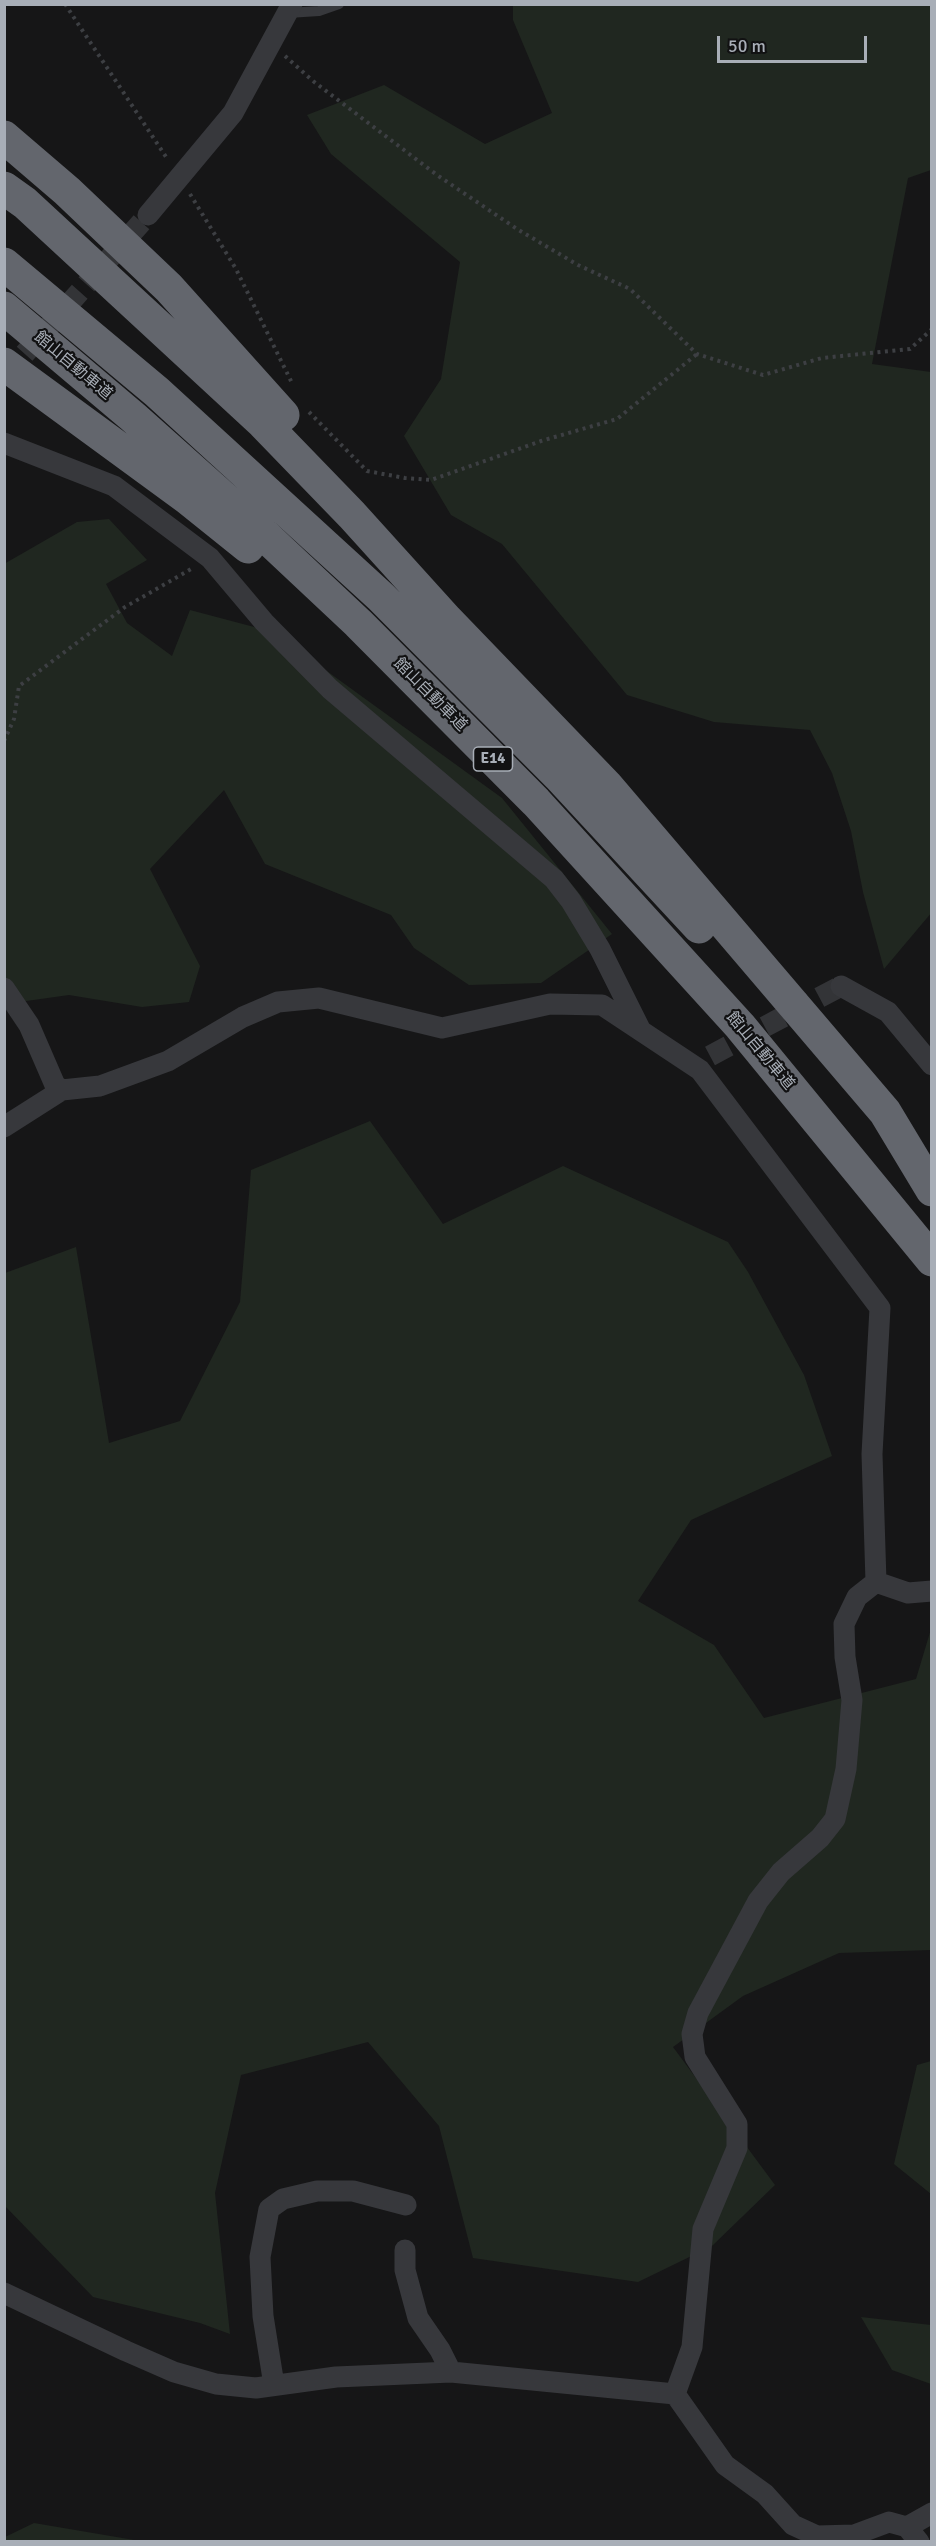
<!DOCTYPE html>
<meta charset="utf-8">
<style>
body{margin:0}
#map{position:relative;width:936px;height:2546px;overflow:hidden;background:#161617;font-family:Signika,sans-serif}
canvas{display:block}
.frame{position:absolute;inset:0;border:6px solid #a8aeb7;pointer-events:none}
.scale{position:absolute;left:717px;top:36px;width:150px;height:27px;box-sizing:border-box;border:3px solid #a8aeb7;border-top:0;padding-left:8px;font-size:18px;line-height:21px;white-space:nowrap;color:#a8aeb7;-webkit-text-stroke:4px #111112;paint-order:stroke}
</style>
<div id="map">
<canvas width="936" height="2546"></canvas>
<div class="frame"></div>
<div class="scale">50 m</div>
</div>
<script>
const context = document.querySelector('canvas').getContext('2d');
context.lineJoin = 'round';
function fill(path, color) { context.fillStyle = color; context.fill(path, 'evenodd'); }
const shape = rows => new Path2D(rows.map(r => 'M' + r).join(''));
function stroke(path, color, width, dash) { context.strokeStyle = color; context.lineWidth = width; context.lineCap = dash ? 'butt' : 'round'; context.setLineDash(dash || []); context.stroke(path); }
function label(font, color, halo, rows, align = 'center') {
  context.font = font + ' Signika,"Noto Sans JP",sans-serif'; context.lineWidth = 4.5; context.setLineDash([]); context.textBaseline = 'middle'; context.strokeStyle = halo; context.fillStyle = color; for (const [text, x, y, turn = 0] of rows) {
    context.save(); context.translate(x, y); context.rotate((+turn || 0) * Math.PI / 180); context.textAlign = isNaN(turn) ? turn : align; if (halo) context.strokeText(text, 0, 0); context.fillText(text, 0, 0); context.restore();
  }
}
const green = shape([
 [513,5,931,5,931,170,908,178,872,364,931,372,932,912,884,969,863,892,851,831,832,773,810,730,714,722,627,695,502,544,451,515,404,436,441,379,460,262,331,154,307,115,384,85,485,144,552,113,513,20],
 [109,519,147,560,106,584,127,623,172,656,190,610,273,632,502,798,612,934,541,983,469,985,414,948,391,915,265,864,224,790,150,869,200,966,189,1002,142,1007,69,995,5,1004,4,564,77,522],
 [370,1121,443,1224,563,1166,728,1242,748,1272,804,1375,832,1456,691,1520,638,1601,714,1645,764,1718,916,1679,931,1629,931,1950,839,1953,743,1996,673,2047,775,2185,712,2246,638,2282,473,2258,439,2126,368,2042,241,2075,215,2193,230,2334,200,2323,93,2297,5,2206,5,1273,76,1247,109,1443,180,1421,240,1302,251,1170],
 [931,2061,932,2061,931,2194,894,2164,917,2065],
 [861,2317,931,2325,931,2384,892,2370],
 [34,2523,140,2541,5,2541,5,2537]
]);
const streetTunnel = shape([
 [4,377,148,215],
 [710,1056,841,986]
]);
const path = shape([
 [65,4,168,160],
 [285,56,313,81,437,175,517,229,578,265,630,289,697,354,763,375,822,358,910,349,932,329],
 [190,194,236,269,292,383],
 [309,412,367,471,405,478,431,480,541,441,617,419,697,354],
 [4,741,14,719,19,686,125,607,191,569]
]);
const lane = shape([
 [288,13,319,11,339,4]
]);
const street = shape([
 [148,215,233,113,292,4],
 [4,443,114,486,210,558,264,622,330,689,554,879,571,901,600,949,640,1029],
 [841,986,888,1012,932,1065],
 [4,988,29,1025,55,1085,62,1090,100,1086,168,1061,243,1017,278,1002,319,998,442,1028,550,1004,602,1005,700,1070,880,1308,872,1454,876,1582],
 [4,1127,62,1090],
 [876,1582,908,1593,932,1591],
 [405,2250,405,2270,418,2318,440,2350,451,2372],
 [4,2293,126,2351,174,2372,216,2384,256,2388,336,2377,451,2372,675,2394,725,2465,765,2494,793,2525,817,2536,854,2535,889,2522,907,2527,919,2542],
 [274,2385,263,2316,260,2257,269,2209,283,2199,317,2191,353,2191,406,2205],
 [675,2394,692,2347,703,2229,737,2148,737,2124,695,2057,692,2034,698,2013,758,1901,781,1872,820,1838,835,1819,846,1769,852,1700,845,1657,844,1624,857,1597,876,1582],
 [907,2527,932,2513]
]);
const highway = shape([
 [4,137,67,191,169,288,283,415],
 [4,188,25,203,263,423,352,515,447,620,607,786,885,1112,932,1190],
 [4,264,157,392,381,597,559,776,699,927],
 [4,308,133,417,244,516,358,623,536,802,740,1026,932,1260],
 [4,364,187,498,248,547]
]);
const shields = [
 [493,759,39]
];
const shieldNames = [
 ["E14",493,759]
];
const streetNames = [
 ["館山自動車道",73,366,40],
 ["館山自動車道",430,695,45],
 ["館山自動車道",760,1051,50]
];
fill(green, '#202720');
stroke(streetTunnel, '#333437', 21, [21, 10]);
stroke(path, '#3d3f43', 4, [3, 4.5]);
stroke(lane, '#37383c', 10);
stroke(street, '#37383c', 21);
stroke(highway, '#63666d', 33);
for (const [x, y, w] of shields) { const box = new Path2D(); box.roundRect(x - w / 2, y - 12, w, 24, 4.5); context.fillStyle = '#111112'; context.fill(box); stroke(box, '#a8aeb7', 1.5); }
label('bold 15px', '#a8aeb7', null, shieldNames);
label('16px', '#a8aeb7', '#111112', streetNames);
</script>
